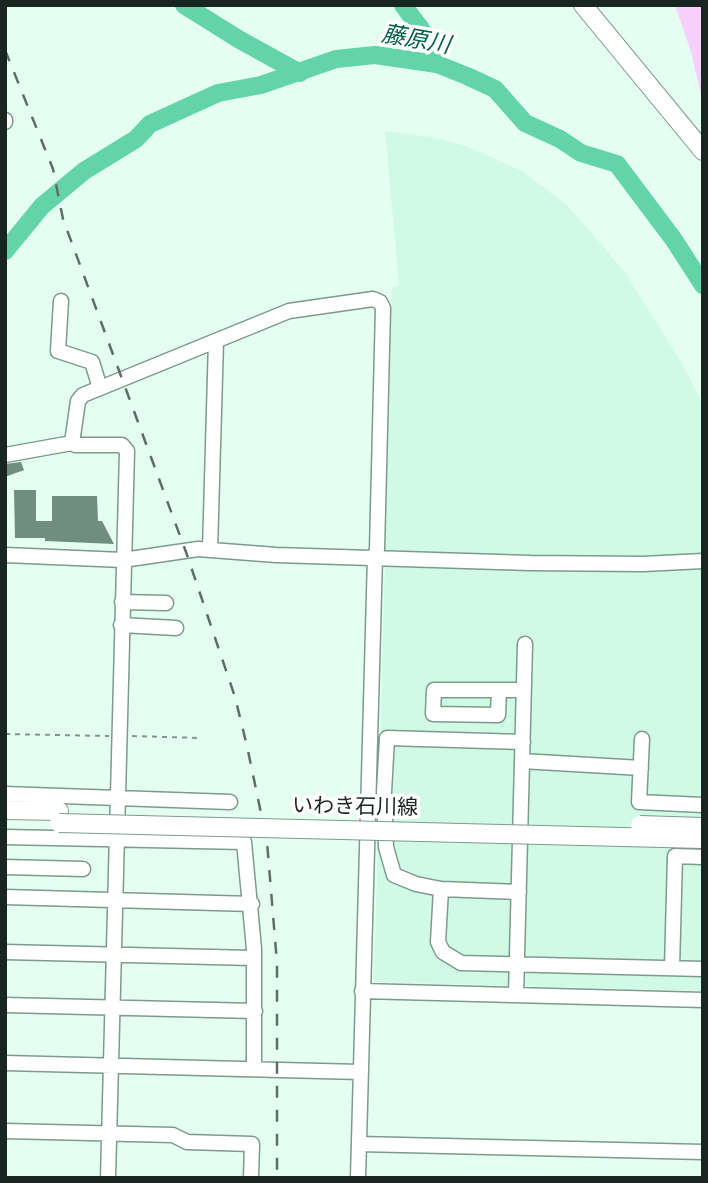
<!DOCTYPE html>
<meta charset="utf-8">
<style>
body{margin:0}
#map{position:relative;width:708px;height:1183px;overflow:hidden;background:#e4fff2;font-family:Montserrat,sans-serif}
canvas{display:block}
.frame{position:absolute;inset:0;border:7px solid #192520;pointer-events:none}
</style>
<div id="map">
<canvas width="708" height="1183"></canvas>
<div class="frame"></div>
</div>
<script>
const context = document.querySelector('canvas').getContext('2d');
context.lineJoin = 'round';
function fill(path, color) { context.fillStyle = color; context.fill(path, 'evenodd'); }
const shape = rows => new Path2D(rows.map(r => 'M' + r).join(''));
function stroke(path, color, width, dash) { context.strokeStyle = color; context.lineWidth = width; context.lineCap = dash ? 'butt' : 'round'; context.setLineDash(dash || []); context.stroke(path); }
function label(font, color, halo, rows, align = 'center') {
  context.font = font + ' Montserrat,"Noto Sans JP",sans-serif'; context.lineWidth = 7; context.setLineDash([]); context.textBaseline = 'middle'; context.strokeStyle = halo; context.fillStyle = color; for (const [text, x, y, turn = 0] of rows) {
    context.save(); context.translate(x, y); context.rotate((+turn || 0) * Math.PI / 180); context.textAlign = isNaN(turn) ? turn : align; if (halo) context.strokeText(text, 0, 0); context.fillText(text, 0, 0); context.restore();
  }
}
const built = shape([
 [385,131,431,137,466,146,522,171,568,206,625,272,683,365,703,404,703,991,374,982,392,287,399,286]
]);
const green = shape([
 [675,5,703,5,703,104,691,52]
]);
const river = shape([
 [184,5,240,40,300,73],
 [403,5,421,29,434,52,437,64],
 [5,251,42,206,84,171,136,139,150,124,218,93,261,85,336,59,375,55,437,64,467,76,495,89,525,123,560,139,581,153,617,164,674,240,703,285]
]);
const building = shape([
 [21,462,24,470,5,477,5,464],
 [14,490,36,490,36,521,52,521,52,496,97,496,98,521,102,521,114,544,45,541,45,538,15,538]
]);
const path = shape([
 [5,734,109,736],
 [132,736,200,738]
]);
const minor = shape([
 [5,120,5,122],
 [61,301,58,351,92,362,100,388],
 [72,443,78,401,83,395,289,311,373,299,380,302,383,308,377,549,375,557,358,1178],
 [5,455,72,443,75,445,122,445,127,451,108,1178],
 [210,550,216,341],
 [5,555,123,560,198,549,276,555,530,563,643,564,703,561],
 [122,602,166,603],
 [121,625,176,628],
 [499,690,498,715,433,714,434,690,524,690],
 [642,739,639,802,703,805],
 [522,761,641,768],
 [5,794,230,802],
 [5,837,244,842,254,949,254,1068],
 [5,867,83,869],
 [441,889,438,942,443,952,461,963,703,969],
 [519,892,441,889,416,884,394,875,386,847,384,792,387,738,523,742],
 [5,897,252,904],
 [5,952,253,958],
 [672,968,675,856,703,857],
 [362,991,703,1000],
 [516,995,525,644],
 [5,1005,255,1011],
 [5,1063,360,1072],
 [5,1131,173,1135,187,1142,252,1144,251,1178],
 [359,1144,703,1152]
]);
const major = shape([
 [583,5,703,151],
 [5,810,59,811]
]);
const rail = shape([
 [5,50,53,169,63,219,186,552,235,697,247,746,267,842,277,963,277,1178]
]);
const majorBridge = shape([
 [59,823,703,839],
 [640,825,703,827]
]);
const streetNames = [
 ["いわき石川線",355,807,1]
];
const waterNames = [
 ["藤原川",416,40,10]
];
fill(built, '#d0fae6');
fill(green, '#f4d0fa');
stroke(river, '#62d4a7', 18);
fill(building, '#708e80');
stroke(minor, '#7c9b8c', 17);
stroke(major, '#7c9b8c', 20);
stroke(path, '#82968d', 2, [5, 5]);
stroke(minor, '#fff', 14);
stroke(major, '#fff', 18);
stroke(rail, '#5d6e66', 2.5, [12, 12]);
stroke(majorBridge, '#7c9b8c', 20, []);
stroke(majorBridge, '#fff', 18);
label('21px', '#192520', '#fff', streetNames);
label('italic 23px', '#006044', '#fff', waterNames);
</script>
